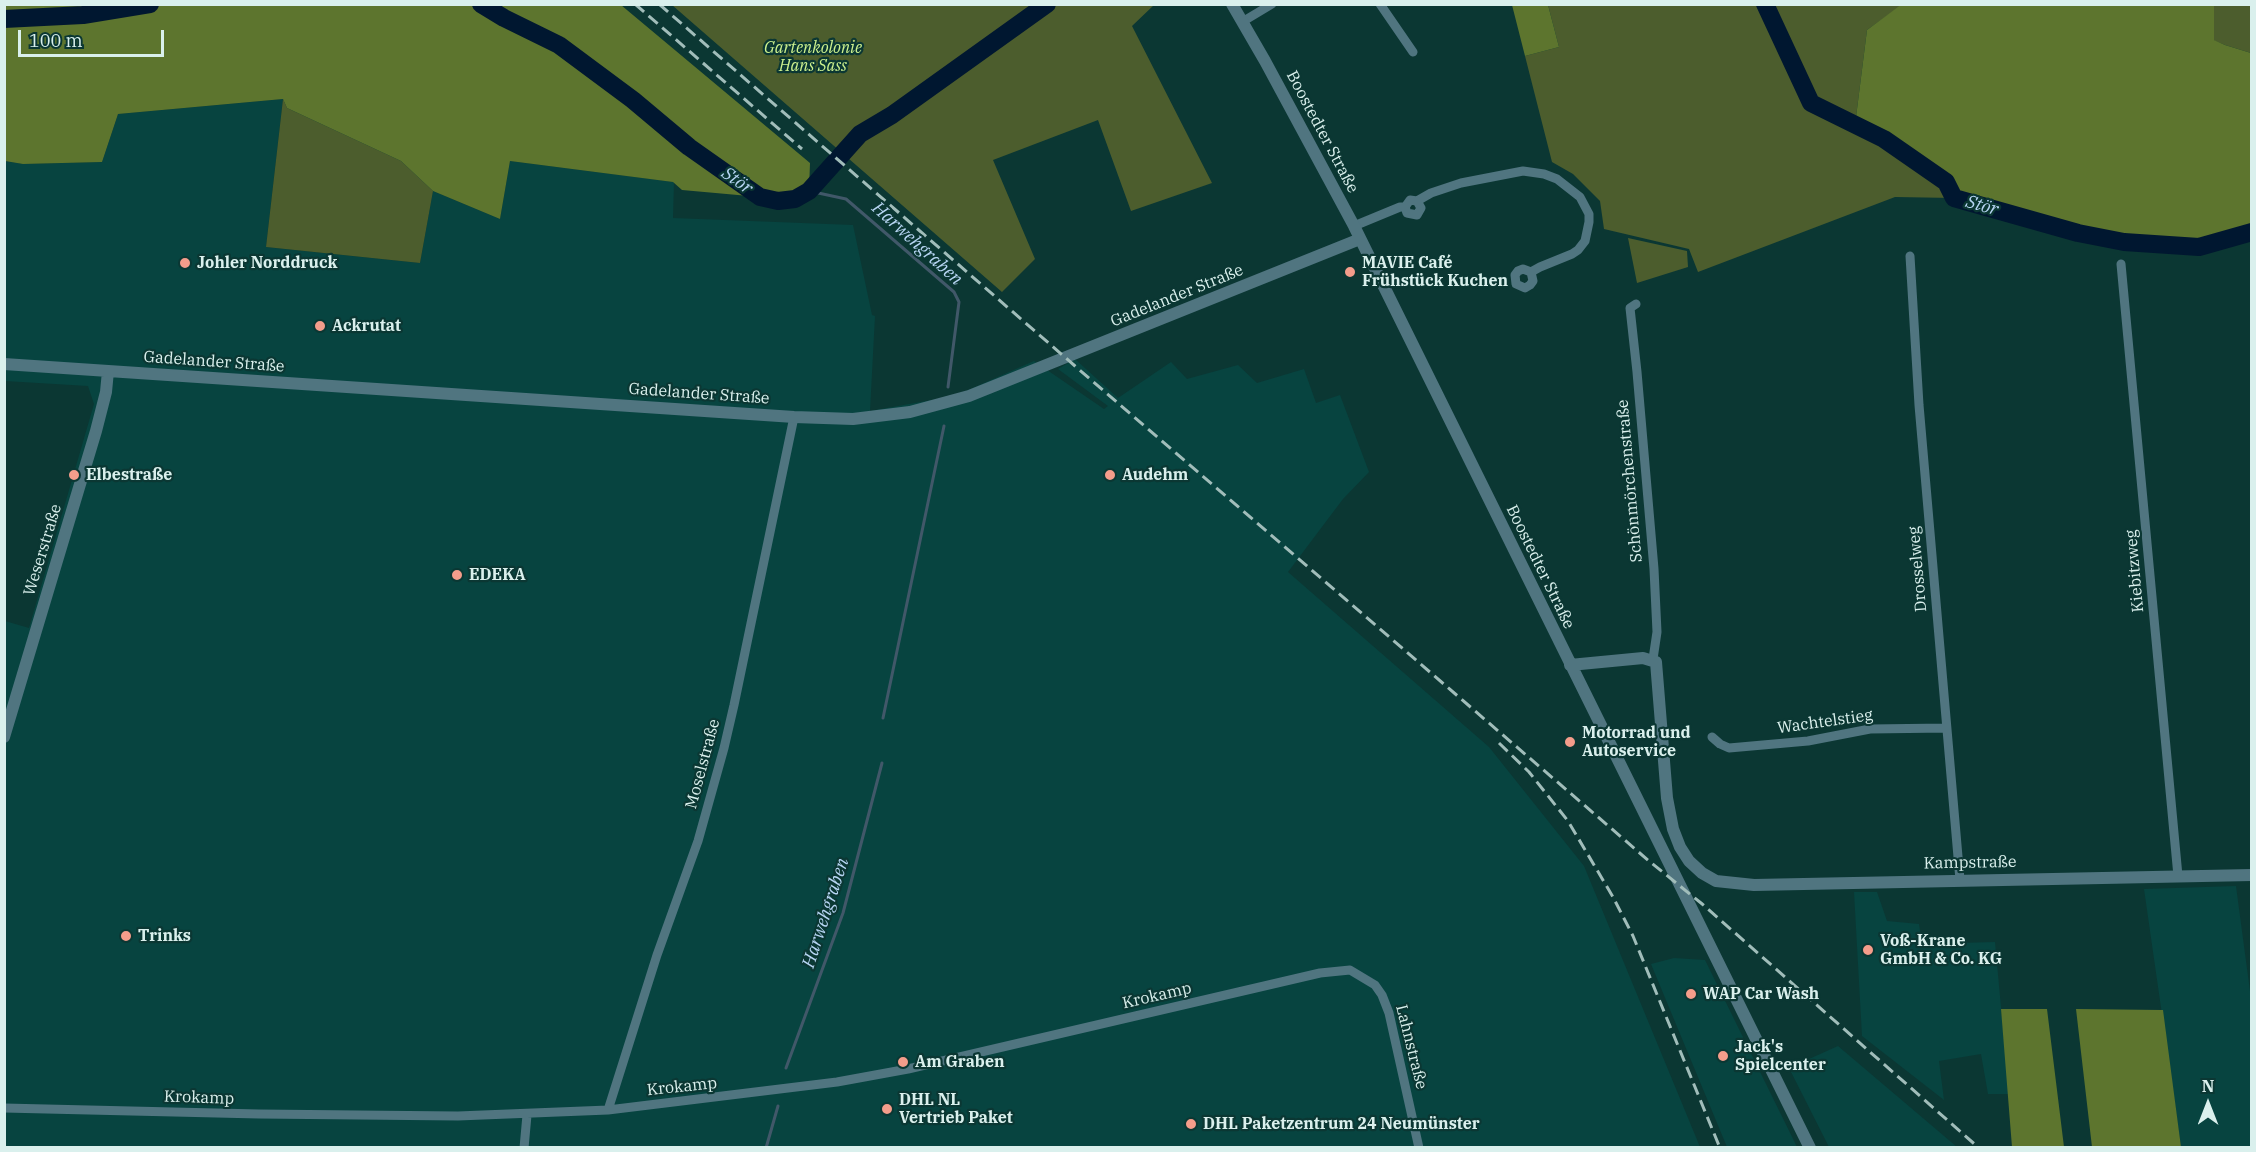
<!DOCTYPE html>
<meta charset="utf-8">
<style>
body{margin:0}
#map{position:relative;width:2256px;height:1152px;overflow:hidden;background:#0b3733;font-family:"IBM Plex Serif",serif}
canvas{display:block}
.frame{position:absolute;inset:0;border:6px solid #daf0ed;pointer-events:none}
.north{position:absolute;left:2178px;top:1074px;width:60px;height:60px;-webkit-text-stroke:4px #0b3733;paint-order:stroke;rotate:0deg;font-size:16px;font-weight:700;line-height:24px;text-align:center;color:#daf0ed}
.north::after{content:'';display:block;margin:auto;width:21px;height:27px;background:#daf0ed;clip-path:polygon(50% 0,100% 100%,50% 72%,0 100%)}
.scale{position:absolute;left:18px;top:30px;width:146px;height:27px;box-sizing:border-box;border:3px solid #daf0ed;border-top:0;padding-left:8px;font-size:18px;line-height:21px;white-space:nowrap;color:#daf0ed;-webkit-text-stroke:4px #0b3733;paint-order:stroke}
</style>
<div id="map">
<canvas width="2256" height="1152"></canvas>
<div class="frame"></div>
<div class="north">N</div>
<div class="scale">100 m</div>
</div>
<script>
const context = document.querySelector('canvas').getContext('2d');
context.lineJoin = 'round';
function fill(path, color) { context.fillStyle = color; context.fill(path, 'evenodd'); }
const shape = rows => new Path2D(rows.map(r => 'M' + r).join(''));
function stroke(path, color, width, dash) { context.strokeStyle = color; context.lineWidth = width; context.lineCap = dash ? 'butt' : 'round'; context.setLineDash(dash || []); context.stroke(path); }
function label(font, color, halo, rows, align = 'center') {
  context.font = font + ' "IBM Plex Serif",serif'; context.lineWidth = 4.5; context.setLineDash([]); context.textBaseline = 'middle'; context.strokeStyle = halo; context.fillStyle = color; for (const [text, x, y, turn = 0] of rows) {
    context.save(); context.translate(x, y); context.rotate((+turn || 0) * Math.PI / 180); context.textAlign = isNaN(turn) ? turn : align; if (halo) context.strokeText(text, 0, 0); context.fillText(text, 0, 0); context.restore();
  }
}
const built = shape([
 [283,99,266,247,420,263,433,191,500,219,510,161,674,182,673,218,853,225,872,315,875,316,870,411,943,398,966,391,1034,361,1104,409,1108,406,1058,369,1075,359,1118,398,1171,362,1187,379,1238,365,1257,383,1304,369,1316,403,1340,395,1369,472,1343,499,1288,572,1489,747,1584,866,1700,1147,5,1147,5,621,29,628,94,404,88,386,5,381,4,161,23,164,102,162,118,114],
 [2236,886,2252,1006,2251,1147,2181,1147,2144,889],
 [1854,892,1877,892,1887,921,1919,924,1922,944,1995,942,2009,1094,1988,1094,1981,1054,1939,1061,1944,1100,1862,1036],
 [1674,958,1705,960,1797,1147,1727,1147,1651,964],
 [1838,1046,1957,1147,1829,1147,1789,1068]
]);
const green = shape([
 [672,5,1154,5,1132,26,1212,183,1131,211,1098,120,993,160,1035,259,1002,292],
 [1548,5,1902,5,1867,30,1855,125,1884,139,1946,182,1954,198,1895,197,1698,272,1689,249,1604,229,1600,201,1573,174,1552,162,1525,56,1559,47],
 [2214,5,2251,5,2251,53,2225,45,2213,40],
 [283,99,287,108,401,161,433,191,420,263,266,247],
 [1628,238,1687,251,1688,267,1637,283]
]);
const forest = shape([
 [1902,4,2214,5,2214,40,2225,45,2251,53,2251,232,2199,247,2124,242,2078,233,1954,198,1946,182,1884,139,1855,125,1867,30],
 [4,5,621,5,810,163,809,191,795,199,778,201,760,197,682,190,673,182,510,161,500,219,433,191,401,161,287,108,283,99,118,114,102,162,23,164,5,161],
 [1512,5,1548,5,1559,47,1525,56],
 [2001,1009,2047,1009,2064,1147,2012,1147],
 [2076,1009,2163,1010,2181,1147,2092,1147]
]);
const stream = shape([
 [809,191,846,199,954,292,959,302,948,387],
 [883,718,944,426],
 [786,1068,843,913,882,763],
 [766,1148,778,1106]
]);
const river = shape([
 [481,4,504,18,559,45,633,100,689,147,760,197,778,201,795,199,809,191,860,134,892,115,1047,4],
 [1765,4,1811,103,1884,139,1946,182,1954,198,2078,233,2124,242,2199,247,2252,232],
 [4,19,83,15,150,4]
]);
const minor = shape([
 [1380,4,1413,52],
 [1242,22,1272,4],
 [1405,207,1407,213,1417,215,1421,208,1417,201],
 [1354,226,1400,207,1405,207,1410,200,1417,201,1431,193,1461,183,1523,171,1544,174,1557,179,1580,197,1589,214,1589,222,1585,241,1578,250,1572,254,1540,267,1531,272,1523,269,1518,271,1515,275,1516,284,1525,288,1530,285,1533,281,1531,272],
 [1910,256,1919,405,1960,880],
 [2121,264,2178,876],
 [1636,304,1630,308,1637,372,1654,569,1657,632,1653,659],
 [1712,737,1720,744,1729,748,1808,741,1870,729,1946,728],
 [4,1108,259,1114,458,1116,608,1110,837,1082,908,1069,1320,973,1350,970,1375,985,1382,995,1389,1013,1419,1148],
 [608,1110,657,955,698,841,724,748,734,705,794,417],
 [524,1148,527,1115]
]);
const tertiary = shape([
 [1232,4,1265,61,1354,226,1810,1148],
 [4,364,794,417,853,419,910,412,969,396,1360,239],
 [1570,665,1643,658,1656,662,1667,798,1673,829,1680,847,1689,861,1702,873,1716,881,1754,885,2252,875],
 [4,737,96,431,106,392,108,371]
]);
const rail = shape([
 [635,4,802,149],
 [659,4,1075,366,1649,861,1701,903,1979,1148],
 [1499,743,1529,772,1568,821,1613,897,1633,936,1720,1148]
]);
const markers = [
 [185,263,6,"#f49d8b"],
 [1350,272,6,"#f49d8b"],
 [320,326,6,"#f49d8b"],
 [74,475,6,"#f49d8b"],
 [1110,475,6,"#f49d8b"],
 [457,575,6,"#f49d8b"],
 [1570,742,6,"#f49d8b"],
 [126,936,6,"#f49d8b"],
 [1868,950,6,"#f49d8b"],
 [1691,994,6,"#f49d8b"],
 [1723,1056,6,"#f49d8b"],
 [903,1062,6,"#f49d8b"],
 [887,1109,6,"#f49d8b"],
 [1191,1124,6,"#f49d8b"]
];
const parkNames = [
 ["Gartenkolonie",813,48],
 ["Hans Sass",813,66]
];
const streetNames = [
 ["Boostedter Straße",1322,132,62],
 ["Gadelander Straße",1177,296,-22],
 ["Gadelander Straße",214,362,4],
 ["Gadelander Straße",699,394,4],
 ["Schönmörchenstraße",1630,481,-95],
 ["Weserstraße",43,550,-73],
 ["Boostedter Straße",1540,567,64],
 ["Drosselweg",1918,569,-95],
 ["Kiebitzweg",2135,571,-95],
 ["Wachtelstieg",1825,722,-8],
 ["Moselstraße",703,764,-75],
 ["Kampstraße",1970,863,-1],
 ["Krokamp",1157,996,-13],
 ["Lahnstraße",1411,1047,76],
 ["Krokamp",682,1087,-6],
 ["Krokamp",199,1098,2]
];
const poiNames = [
 ["Johler Norddruck",197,263],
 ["MAVIE Café",1362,263],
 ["Frühstück Kuchen",1362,281],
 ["Ackrutat",332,326],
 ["Elbestraße",86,475],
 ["Audehm",1122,475],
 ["EDEKA",469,575],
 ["Motorrad und",1582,733],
 ["Autoservice",1582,751],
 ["Trinks",138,936],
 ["Voß-Krane",1880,941],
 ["GmbH & Co. KG",1880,959],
 ["WAP Car Wash",1703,994],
 ["Jack's",1735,1047],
 ["Spielcenter",1735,1065],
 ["Am Graben",915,1062],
 ["DHL NL",899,1100],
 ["Vertrieb Paket",899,1118],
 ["DHL Paketzentrum 24 Neumünster",1203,1124]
];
const waterNames = [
 ["Stör",737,181,35],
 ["Stör",1982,206,16],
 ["Harwehgraben",917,244,42],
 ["Harwehgraben",826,913,-72]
];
fill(built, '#074440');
fill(green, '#4c5d2d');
fill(forest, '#5d752e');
stroke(stream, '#415869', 3);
stroke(river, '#001730', 18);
stroke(minor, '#507580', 9);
stroke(tertiary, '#507580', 12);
stroke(rail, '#a1bdba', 3, [12, 6]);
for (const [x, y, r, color] of markers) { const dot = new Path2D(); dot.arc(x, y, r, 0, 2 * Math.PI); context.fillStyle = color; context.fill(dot); stroke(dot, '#0b3733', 2); }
label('italic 16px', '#cdf18e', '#0b3733', parkNames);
label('16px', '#daf0ed', '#0b3733', streetNames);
label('bold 16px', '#daf0ed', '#0b3733', poiNames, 'left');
label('italic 18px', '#b7d5f3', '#0b3733', waterNames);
</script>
